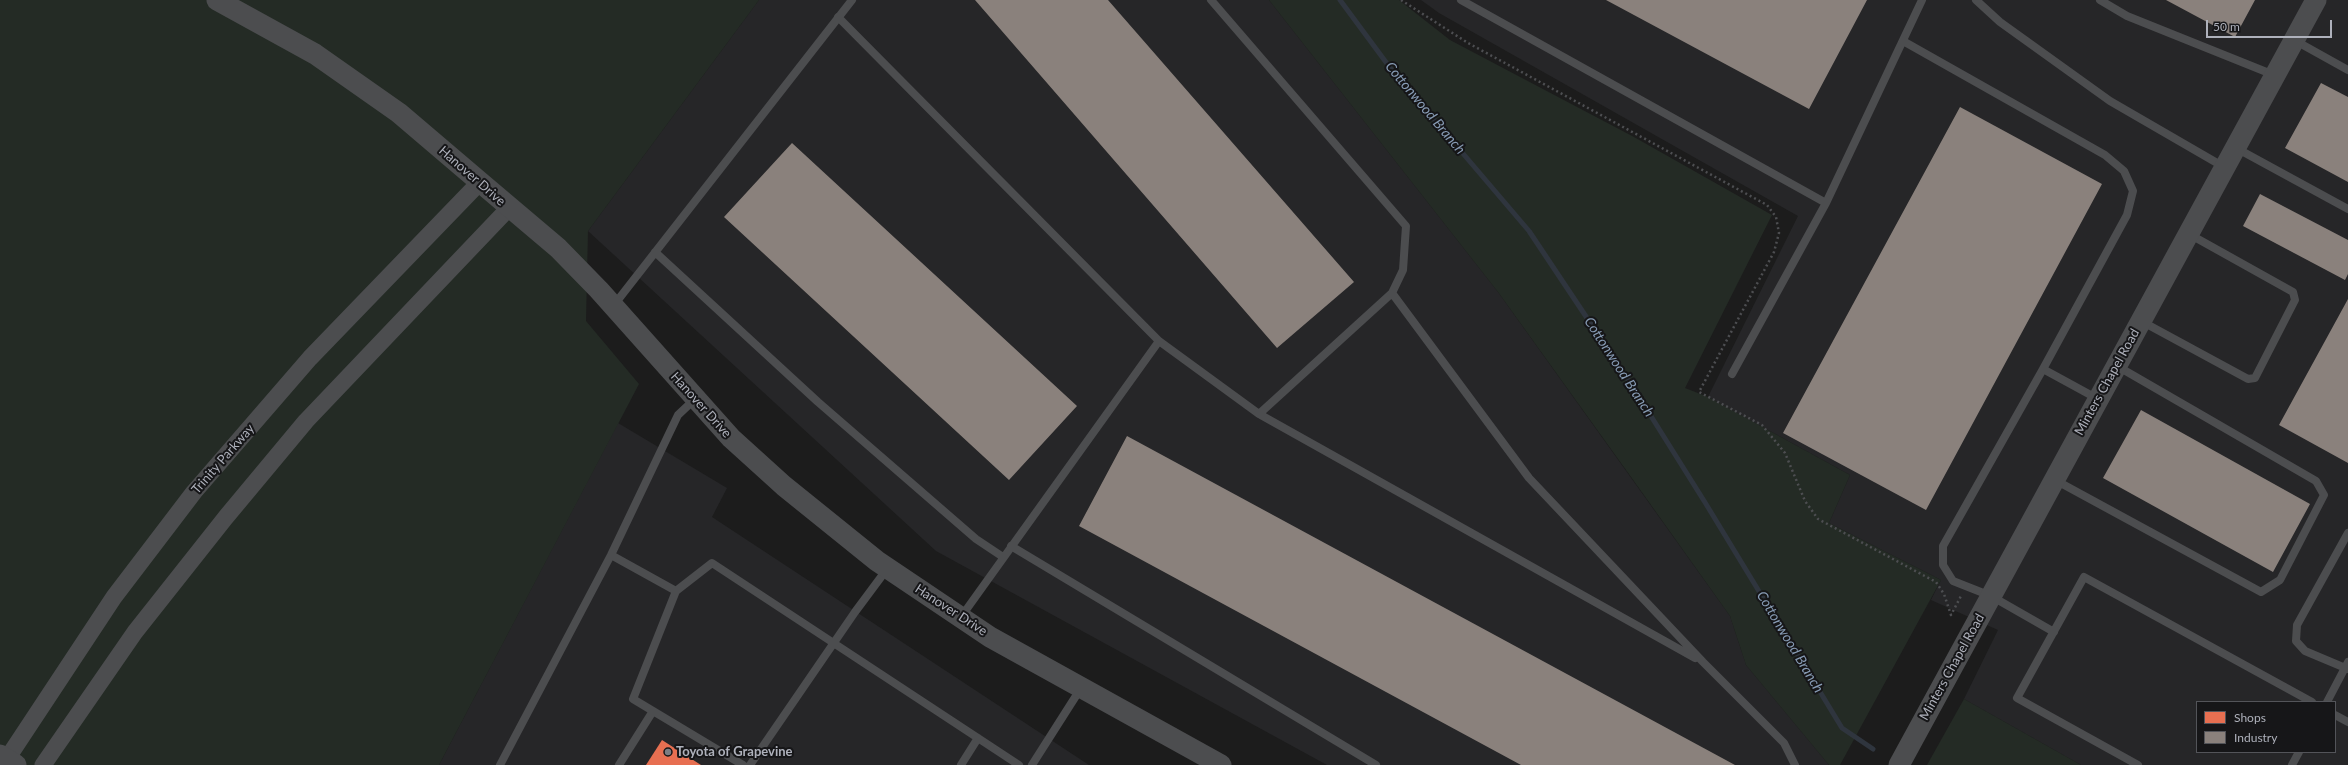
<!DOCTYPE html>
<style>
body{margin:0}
#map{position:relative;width:2348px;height:765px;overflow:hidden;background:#1c1c1c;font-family:Lato,sans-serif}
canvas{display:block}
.legend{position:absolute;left:2196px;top:701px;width:140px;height:52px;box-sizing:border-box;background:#161618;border:1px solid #535459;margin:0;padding:5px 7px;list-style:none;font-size:12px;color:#aeb1bb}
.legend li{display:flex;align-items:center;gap:8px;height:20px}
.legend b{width:20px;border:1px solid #535459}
.scale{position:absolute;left:2206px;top:20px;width:126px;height:18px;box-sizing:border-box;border:2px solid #aeb1bb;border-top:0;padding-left:5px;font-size:12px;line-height:14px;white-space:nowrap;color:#aeb1bb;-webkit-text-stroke:3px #161618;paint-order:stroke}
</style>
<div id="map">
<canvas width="2348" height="765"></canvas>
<ul class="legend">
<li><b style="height:11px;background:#e76f51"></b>Shops</li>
<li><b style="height:11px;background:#8a817c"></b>Industry</li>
</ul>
<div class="scale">50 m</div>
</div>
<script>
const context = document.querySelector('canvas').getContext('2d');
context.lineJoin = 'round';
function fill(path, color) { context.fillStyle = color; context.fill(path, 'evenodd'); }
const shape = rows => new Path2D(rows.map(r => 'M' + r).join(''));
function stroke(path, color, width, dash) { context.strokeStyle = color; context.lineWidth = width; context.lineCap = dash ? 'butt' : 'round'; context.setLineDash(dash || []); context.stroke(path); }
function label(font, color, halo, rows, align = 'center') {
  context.font = font + ' Lato,sans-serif'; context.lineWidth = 4; context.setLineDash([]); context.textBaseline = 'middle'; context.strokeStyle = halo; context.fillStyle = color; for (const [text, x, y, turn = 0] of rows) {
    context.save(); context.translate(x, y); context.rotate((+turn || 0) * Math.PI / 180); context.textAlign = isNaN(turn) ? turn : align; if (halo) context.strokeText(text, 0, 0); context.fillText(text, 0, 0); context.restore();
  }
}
const built = shape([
 [759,0,1269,0,1498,292,1730,616,1746,665,1829,765,1327,765,936,551,588,231],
 [1421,0,2348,0,2348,765,2081,765,1964,699,1998,630,1931,600,1941,580,1829,523,1850,475,1708,397,1798,216,1439,13],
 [2197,702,2335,702,2335,752,2197,752],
 [618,423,727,488,712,517,1089,765,439,765]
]);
const green = shape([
 [0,0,759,0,588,231,586,321,639,384,439,765,0,765],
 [1269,0,1399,0,1450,40,1634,137,1772,215,1685,388,1708,397,1850,475,1829,523,1941,580,1840,765,1829,765,1746,665,1730,616,1631,477,1498,292],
 [1964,699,2081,765,1927,765]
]);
const shops = shape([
 [662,740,701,765,646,765]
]);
const industry = shape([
 [975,0,1108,0,1354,282,1277,348],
 [1606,0,1867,0,1809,109],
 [2166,0,2255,0,2235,37],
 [2321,83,2348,97,2348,182,2285,148],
 [1960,107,2102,184,1926,510,1783,433],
 [792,143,1077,406,1009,480,724,217],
 [2260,194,2348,240,2348,274,2345,280,2243,226],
 [2348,299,2348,463,2279,425],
 [2141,410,2310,504,2273,572,2103,478],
 [1127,436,1735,765,1521,765,1079,526]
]);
const stream = shape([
 [1340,0,1391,69,1529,231,1629,381,1706,504,1842,728,1873,749]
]);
const path = shape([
 [1401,0,1468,43,1767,205,1776,217,1779,233,1774,252,1699,392,1762,425,1785,453,1805,501,1818,519,1936,582,1944,594,1951,615,1961,596]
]);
const service = shape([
 [1211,0,1406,226,1403,270,1392,293,1529,478,1703,662,1784,743,1795,765],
 [1461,0,1826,203,1922,0],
 [1976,0,2000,22,2110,101,2224,167],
 [2100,0,2127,16,2274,75],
 [838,17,1159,341],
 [2294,40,2348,70],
 [1903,41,2105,155,2124,171,2133,191,2127,215,2043,369,2098,399],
 [2236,148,2348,209],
 [655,252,818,402,976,539,1003,557],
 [614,305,852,0],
 [2141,321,2248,379,2255,378,2295,300,2293,292,2189,234],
 [2043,369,1943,546,1943,565,1953,581,1991,596,2054,632],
 [1732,374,1826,203],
 [1259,414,1695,658],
 [2055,480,2261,592,2280,580,2324,495,2316,481,2117,366],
 [2348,533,2297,625,2296,641,2305,651,2348,669],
 [1011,546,1376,765],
 [611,555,676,591],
 [961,617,1159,341,1259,414,1392,293],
 [2327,702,2348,662],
 [653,711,633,699,676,591,712,563,1019,765],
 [2335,715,2348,722],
 [500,765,611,555,678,415,695,399],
 [619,765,653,711,743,765],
 [750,765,855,612,887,569],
 [961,765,978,738],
 [1032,765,1081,688],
 [2138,765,2017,698,2084,577,2312,702],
 [2292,765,2299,752]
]);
const minor = shape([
 [3,765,114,597,194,492,310,358,480,182],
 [43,765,135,632,226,517,306,421,509,208]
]);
const tertiary = shape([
 [217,0,315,54,399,113,480,182,558,248,599,290,731,438,784,486,877,561,990,637,1221,765],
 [0,755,16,765],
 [1899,765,2316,0]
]);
const markers = [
 [668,752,4,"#7b7d83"]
];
const streetNames = [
 ["Hanover Drive",472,176,41],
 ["Minters Chapel Road",2107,382,-61],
 ["Hanover Drive",701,405,48],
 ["Trinity Parkway",223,459,-49],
 ["Hanover Drive",951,610,33],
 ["Minters Chapel Road",1952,667,-61]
];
const poiNames = [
 ["Toyota of Grapevine",676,752]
];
const waterNames = [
 ["Cottonwood Branch",1425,108,50],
 ["Cottonwood Branch",1619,367,57],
 ["Cottonwood Branch",1790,642,59]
];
fill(built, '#262628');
fill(green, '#242b25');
fill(shops, '#e76f51');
fill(industry, '#8a817c');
stroke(stream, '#2f353e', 5);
stroke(path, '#4d4e51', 2.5, [2, 3]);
stroke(service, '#4c4d4f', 8);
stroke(minor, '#4c4d4f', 17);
stroke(tertiary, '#4c4d4f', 21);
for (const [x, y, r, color] of markers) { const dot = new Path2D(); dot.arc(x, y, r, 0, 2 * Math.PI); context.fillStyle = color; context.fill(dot); stroke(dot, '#161618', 1.5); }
label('13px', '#aeb1bb', '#161618', streetNames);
label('bold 13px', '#aeb1bb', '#161618', poiNames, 'left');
label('italic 14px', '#879bb4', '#161618', waterNames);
</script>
